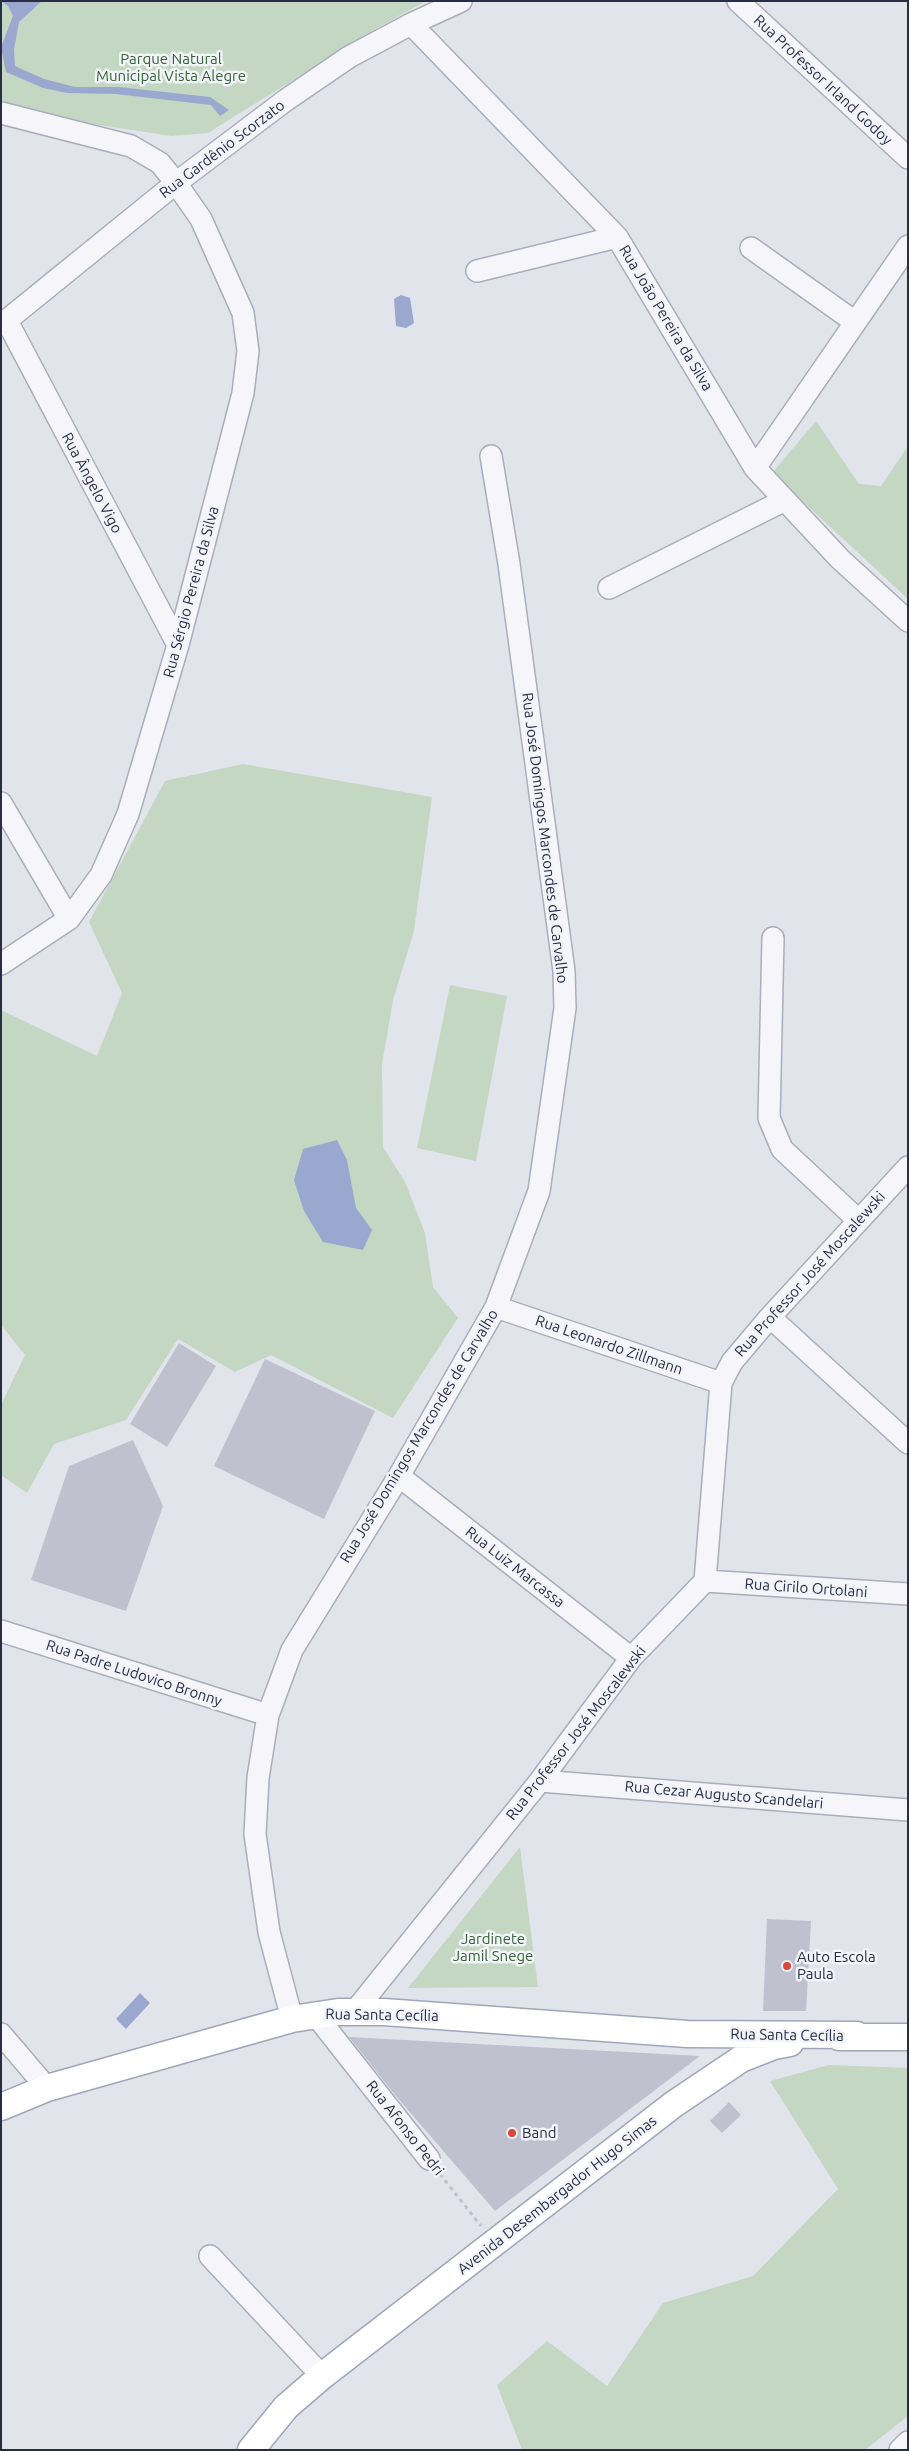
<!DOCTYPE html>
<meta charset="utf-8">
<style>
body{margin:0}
#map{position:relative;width:909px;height:2451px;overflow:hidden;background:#e2e4ec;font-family:Ubuntu,sans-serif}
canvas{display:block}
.frame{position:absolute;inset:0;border:2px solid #282d46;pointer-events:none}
</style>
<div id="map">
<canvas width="909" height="2451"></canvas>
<div class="frame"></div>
</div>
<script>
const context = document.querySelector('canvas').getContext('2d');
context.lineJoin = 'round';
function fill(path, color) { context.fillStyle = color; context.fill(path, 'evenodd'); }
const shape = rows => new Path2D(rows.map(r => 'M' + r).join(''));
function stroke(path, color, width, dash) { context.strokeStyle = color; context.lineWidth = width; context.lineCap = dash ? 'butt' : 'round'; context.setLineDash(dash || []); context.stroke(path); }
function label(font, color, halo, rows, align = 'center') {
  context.font = font + ' Ubuntu,sans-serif'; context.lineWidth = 5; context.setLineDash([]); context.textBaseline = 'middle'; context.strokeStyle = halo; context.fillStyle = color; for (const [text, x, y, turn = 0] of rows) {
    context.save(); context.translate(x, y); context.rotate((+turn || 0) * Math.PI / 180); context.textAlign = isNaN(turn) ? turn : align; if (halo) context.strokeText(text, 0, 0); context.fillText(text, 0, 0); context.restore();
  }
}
const green = shape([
 [1,1,426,1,375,29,208,133,171,136,14,112,1,108],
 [816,421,859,484,881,486,908,446,908,599,772,473],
 [243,764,432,797,414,931,393,1000,382,1064,383,1147,405,1182,425,1233,433,1287,458,1318,393,1418,271,1355,235,1372,178,1339,126,1420,54,1444,27,1493,1,1475,1,1405,25,1355,1,1325,1,1010,97,1056,122,993,89,922,165,781],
 [450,985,507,996,476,1161,417,1148],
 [520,1847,538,1987,408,1988],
 [829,2065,908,2068,908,2416,865,2450,522,2450,497,2385,547,2341,607,2386,663,2303,753,2276,838,2189,770,2081]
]);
const water = shape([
 [1,1,42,1,19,22,14,49,15,66,44,79,75,87,119,87,210,97,229,110,220,116,211,105,116,94,67,93,43,88,6,72,1,47,13,16,8,6],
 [401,295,410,298,414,323,406,328,396,326,394,299],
 [337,1140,347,1160,356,1208,372,1230,363,1250,323,1242,304,1211,294,1180,303,1149],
 [140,1993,150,2003,126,2029,116,2019]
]);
const building = shape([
 [179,1343,216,1366,167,1447,130,1424],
 [265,1359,375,1411,324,1519,214,1466],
 [133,1440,163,1506,126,1611,31,1580,69,1466],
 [767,1919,811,1921,806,2011,763,2011],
 [349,2037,700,2056,495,2211,395,2095],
 [729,2102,741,2115,722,2133,710,2121]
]);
const path = shape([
 [440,2174,481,2226]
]);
const minor = shape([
 [738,1,908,158],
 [411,24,617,237,755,468,840,559,908,621],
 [1,113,131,146,160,163,176,183,201,219,243,313,248,351,243,393,178,645,128,814,101,875,69,919,1,964],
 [751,248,855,322],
 [477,271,617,237],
 [7,321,178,645],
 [1,325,176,183,286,100,349,57,411,24,461,1],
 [755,468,908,246],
 [609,588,785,500],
 [1,803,69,919],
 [773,938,769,1118,782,1149,858,1220],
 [496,1307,721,1383],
 [770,1317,908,1443],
 [399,1476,631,1658],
 [705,1581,908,1594],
 [1,1631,268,1715],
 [540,1781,908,1810],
 [355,2011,540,1781,631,1658,705,1581,721,1383,732,1362,770,1317,908,1167],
 [315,2014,429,2159],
 [292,2019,269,1932,255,1834,258,1778,268,1715,292,1650,399,1476,496,1307,539,1191,565,1008,564,971,509,564,491,456],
 [1,2034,47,2088],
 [210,2256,322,2376],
 [900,2450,908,2442]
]);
const major = shape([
 [839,2037,908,2037],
 [1,2107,47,2088,292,2019,338,2012,384,2012,687,2034,857,2035],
 [251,2450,286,2407,322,2376,674,2104,741,2059,774,2046,790,2043]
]);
const markers = [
 [787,1966,5,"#dc473c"],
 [512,2133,5,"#dc473c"]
];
const parkNames = [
 ["Parque Natural",171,59],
 ["Municipal Vista Alegre",171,76],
 ["Jardinete",493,1939],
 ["Jamil Snege",493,1956]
];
const streetNames = [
 ["Rua Professor Irland Godoy",823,80,43],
 ["Rua Gardênio Scorzato",222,149,-37],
 ["Rua João Pereira da Silva",666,318,59],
 ["Rua Ângelo Vigo",92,483,62],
 ["Rua Sérgio Pereira da Silva",191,592,-75],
 ["Rua José Domingos Marcondes de Carvalho",545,838,83],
 ["Rua Professor José Moscalewski",810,1274,-48],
 ["Rua Leonardo Zillmann",609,1345,19],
 ["Rua José Domingos Marcondes de Carvalho",419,1436,-59],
 ["Rua Luiz Marcassa",515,1567,38],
 ["Rua Cirilo Ortolani",806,1588,4],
 ["Rua Padre Ludovico Bronny",134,1673,18],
 ["Rua Professor José Moscalewski",576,1733,-52],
 ["Rua Cezar Augusto Scandelari",724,1795,5],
 ["Rua Santa Cecília",382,2015,1],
 ["Rua Santa Cecília",787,2035,1],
 ["Rua Afonso Pedri",405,2128,52],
 ["Avenida Desembargador Hugo Simas",557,2195,-38]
];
const poiNames = [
 ["Auto Escola",797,1957],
 ["Paula",797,1974],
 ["Band",522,2133]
];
fill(green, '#c3d7c3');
fill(water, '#9aa8cf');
fill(building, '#bfc1cf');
stroke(minor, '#aaadba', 24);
stroke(major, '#a0a5b9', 29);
stroke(path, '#c0c2cb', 3, [4, 4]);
stroke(minor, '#f6f6fa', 21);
stroke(major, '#fff', 26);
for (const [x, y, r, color] of markers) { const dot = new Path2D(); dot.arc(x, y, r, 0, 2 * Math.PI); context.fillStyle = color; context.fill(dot); stroke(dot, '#f2f4f9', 2); }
label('15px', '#346335', '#f2f4f9', parkNames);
label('15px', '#282d46', '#f2f4f9', streetNames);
label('15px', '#282d46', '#f2f4f9', poiNames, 'left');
</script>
